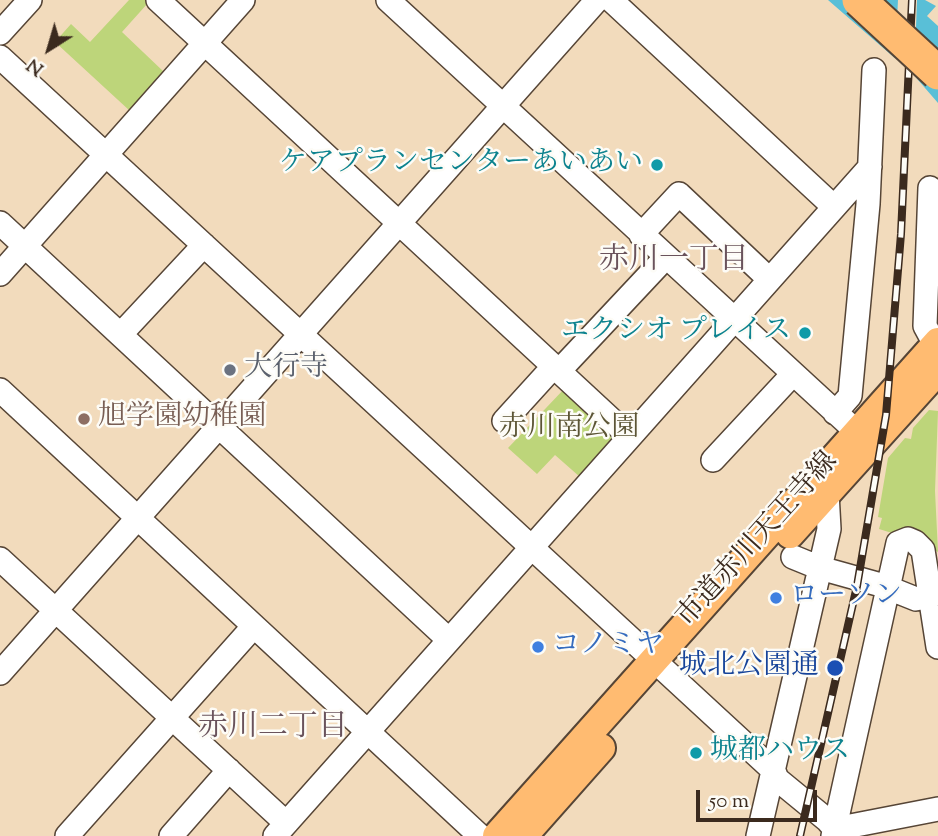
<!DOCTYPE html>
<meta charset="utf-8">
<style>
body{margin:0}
#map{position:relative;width:938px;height:836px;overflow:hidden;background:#f2dbbc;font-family:"Sorts Mill Goudy",serif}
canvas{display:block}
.north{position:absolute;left:14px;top:14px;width:70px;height:70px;-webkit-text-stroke:5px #fdfcf7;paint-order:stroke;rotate:217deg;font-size:19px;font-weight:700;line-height:28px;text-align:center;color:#3b2a1e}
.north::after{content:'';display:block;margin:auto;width:24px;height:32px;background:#3b2a1e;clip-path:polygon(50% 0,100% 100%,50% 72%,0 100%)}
.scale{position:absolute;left:696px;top:790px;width:121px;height:32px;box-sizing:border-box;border:4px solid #3b2a1e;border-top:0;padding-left:9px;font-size:21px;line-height:24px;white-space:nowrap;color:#3b2a1e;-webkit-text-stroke:5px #fdfcf7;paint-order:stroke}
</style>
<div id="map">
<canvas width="938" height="836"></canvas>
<div class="north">N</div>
<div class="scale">50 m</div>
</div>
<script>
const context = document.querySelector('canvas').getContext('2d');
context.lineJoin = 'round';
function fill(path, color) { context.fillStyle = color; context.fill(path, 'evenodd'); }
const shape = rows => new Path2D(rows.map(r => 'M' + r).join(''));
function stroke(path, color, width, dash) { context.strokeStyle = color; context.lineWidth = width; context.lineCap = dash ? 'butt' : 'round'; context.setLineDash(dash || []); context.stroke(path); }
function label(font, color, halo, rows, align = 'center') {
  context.font = font + ' "Sorts Mill Goudy","Noto Serif JP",serif'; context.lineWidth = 5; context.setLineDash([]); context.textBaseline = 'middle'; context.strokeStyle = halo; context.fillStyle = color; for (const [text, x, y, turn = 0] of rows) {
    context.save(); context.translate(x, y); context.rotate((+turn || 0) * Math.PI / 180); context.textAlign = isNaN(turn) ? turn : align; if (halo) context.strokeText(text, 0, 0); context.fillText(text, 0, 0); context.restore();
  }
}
const green = shape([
 [129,0,145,0,148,3,122,32,164,72,130,111,55,42,71,24,90,42],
 [565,388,612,430,612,440,580,477,555,455,537,474,508,448],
 [929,410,938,411,935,491,938,552,910,534,892,533,879,529,882,518,878,517,888,458,905,438,911,439,913,428]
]);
const water = shape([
 [828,0,925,0,936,6,927,16,938,26,938,103,912,73]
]);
const pier = shape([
 [898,0,917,0,914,81,895,62]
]);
const minor = shape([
 [158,0,629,436],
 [388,0,870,444],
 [611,0,834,207],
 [0,33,30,0],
 [0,57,774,771,777,779,827,820,841,836],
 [930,188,925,326,938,350],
 [0,223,449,640],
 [641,235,679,194,769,279],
 [0,274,243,0],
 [121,334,204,245],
 [559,371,666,257],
 [0,390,480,836],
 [835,413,850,396,868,204,874,70],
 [504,421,554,366],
 [713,460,793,374],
 [793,557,820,568,881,585,916,599,938,593],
 [0,559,286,823],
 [0,673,597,0],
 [835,829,938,809],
 [67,836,254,626],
 [171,836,229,770],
 [275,836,870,167],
 [758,836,829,529,827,493],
 [833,836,898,543,908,539,915,542,923,550,938,647]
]);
const major = shape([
 [790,534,938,370],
 [497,836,938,342],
 [523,836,601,748]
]);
const rail = shape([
 [800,836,857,586,886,415,901,234,912,0]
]);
const highwayBridge = shape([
 [859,0,938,73]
]);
const markers = [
 [657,165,7,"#0f9aa8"],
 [805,333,7,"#0f9aa8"],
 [230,370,7,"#6b7280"],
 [84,419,7,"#8d6e63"],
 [776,598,7,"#3f7fe0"],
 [538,647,7,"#3f7fe0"],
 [835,668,9,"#1a4fb4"],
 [696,753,7,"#0f9aa8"]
];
const cultureNames = [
 ["ケアプランセンターあいあい",643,165],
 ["エクシオ プレイス",791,333],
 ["城都ハウス",710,753,"left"]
];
const worshipNames = [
 ["大行寺",244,370]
];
const educationNames = [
 ["旭学園幼稚園",98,419]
];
const parkNames = [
 ["赤川南公園",569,430]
];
const streetNames = [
 ["市道赤川天王寺線",759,541,-48]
];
const shopNames = [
 ["ローソン",790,598],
 ["コノミヤ",552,647]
];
const transitNames = [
 ["城北公園通",819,668]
];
const neighbourhoodNames = [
 ["赤川一丁目",674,263],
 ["赤川二丁目",273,730]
];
fill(green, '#bdd57a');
fill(water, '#59bfd7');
fill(pier, '#f2dbbc');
stroke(minor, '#564536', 26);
stroke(major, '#564536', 32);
stroke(minor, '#fff', 23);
stroke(major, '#ffbb71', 28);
stroke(rail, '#3b2a1e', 8);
stroke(rail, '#fdfcf7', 5, [16]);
stroke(highwayBridge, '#564536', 37, []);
stroke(highwayBridge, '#ffbb71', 33);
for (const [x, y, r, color] of markers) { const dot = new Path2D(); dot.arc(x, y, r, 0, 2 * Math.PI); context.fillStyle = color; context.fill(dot); stroke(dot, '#fdfcf7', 2.5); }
label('28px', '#0d838f', '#fdfcf7', cultureNames, 'right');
label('28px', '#5b616d', '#fdfcf7', worshipNames, 'left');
label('28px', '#785e54', '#fdfcf7', educationNames, 'left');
label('28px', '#5c5535', '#fdfcf7', parkNames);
label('28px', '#3b2a1e', '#fdfcf7', streetNames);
label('28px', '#366cbe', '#fdfcf7', shopNames, 'left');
label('28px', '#164399', '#fdfcf7', transitNames, 'right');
label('30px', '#6a535c', '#fdfcf7', neighbourhoodNames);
</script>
